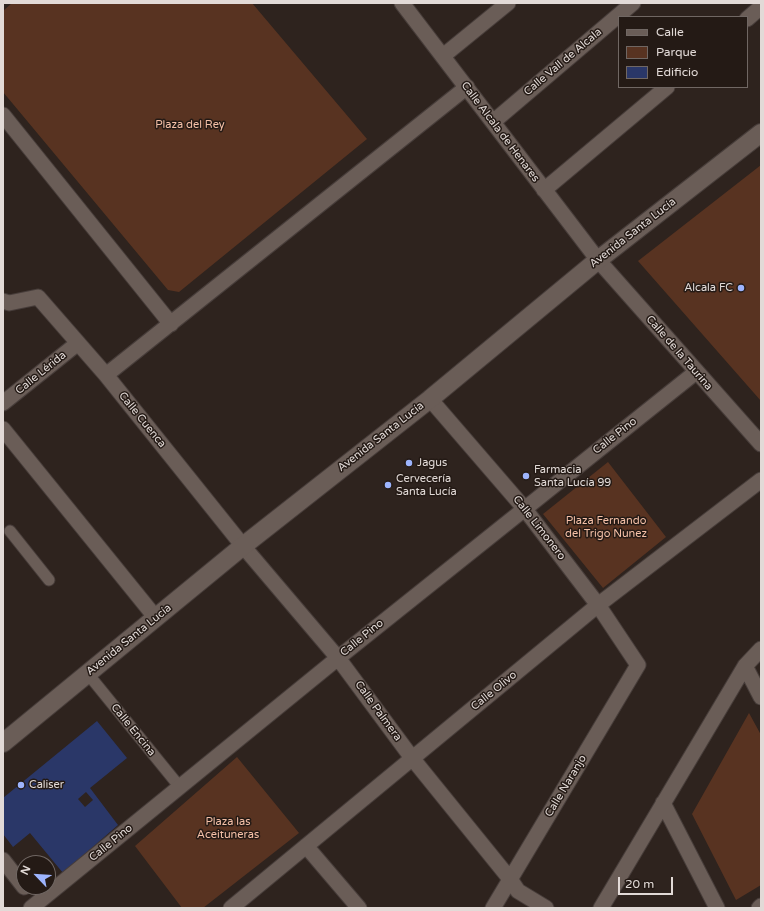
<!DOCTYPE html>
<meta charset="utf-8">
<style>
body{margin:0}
#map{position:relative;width:764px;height:911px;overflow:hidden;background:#2e231e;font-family:"Varela Round",sans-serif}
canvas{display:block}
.frame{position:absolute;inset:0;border:4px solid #e2dad7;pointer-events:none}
.legend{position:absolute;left:618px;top:16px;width:130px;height:72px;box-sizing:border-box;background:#241a15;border:1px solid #706763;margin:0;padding:5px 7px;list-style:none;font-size:12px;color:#e2dad7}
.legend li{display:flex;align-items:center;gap:8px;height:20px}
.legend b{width:20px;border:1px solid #706763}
.north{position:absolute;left:16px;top:855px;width:40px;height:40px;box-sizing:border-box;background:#241a15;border:1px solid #706763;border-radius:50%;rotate:295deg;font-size:11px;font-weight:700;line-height:16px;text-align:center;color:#e2dad7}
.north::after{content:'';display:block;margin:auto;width:14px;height:18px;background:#9db4fd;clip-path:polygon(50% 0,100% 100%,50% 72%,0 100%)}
.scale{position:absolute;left:618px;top:877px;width:55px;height:18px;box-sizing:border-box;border:2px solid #e2dad7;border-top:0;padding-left:5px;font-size:12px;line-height:14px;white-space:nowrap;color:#e2dad7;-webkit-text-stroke:3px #241a15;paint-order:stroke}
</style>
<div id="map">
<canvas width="764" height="911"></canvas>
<div class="frame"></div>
<ul class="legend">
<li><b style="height:5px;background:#6a5d57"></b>Calle</li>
<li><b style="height:11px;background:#583321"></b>Parque</li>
<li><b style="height:11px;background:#2a3768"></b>Edificio</li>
</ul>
<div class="north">N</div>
<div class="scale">20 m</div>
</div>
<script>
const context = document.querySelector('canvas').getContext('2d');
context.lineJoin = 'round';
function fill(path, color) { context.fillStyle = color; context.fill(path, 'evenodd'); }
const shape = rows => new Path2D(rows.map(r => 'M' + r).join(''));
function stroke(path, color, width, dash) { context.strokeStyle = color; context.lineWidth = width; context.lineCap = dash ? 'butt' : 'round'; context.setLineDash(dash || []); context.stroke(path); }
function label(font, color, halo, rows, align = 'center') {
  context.font = font + ' "Varela Round",sans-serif'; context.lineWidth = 3; context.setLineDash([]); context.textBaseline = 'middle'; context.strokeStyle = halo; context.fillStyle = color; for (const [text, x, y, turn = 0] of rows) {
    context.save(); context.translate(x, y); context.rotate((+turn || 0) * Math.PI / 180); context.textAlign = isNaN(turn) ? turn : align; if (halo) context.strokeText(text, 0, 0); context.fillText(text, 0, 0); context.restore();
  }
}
const green = shape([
 [12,3,252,3,367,139,179,292,168,290,3,92,3,11],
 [761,165,761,401,638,261],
 [608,462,666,537,603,588,543,514],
 [749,713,761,735,761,885,736,900,692,814],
 [237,757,299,833,203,908,182,908,135,846]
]);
const building = shape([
 [97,721,127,758,90,788,118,825,63,873,30,833,13,847,3,834,3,798],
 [86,792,93,800,85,807,78,799]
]);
const pedestrian = shape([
 [10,531,49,580],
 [88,674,179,786]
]);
const minor = shape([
 [402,3,598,260,761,444],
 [747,19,761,7],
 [443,56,508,3],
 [3,115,171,324],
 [493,122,633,3],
 [544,190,667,87],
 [3,301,9,303,38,297,106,375,243,546,338,658,412,758,510,879,518,891,546,908],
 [106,375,467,87],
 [430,399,524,508,598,605,638,665,493,908],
 [3,403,78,343],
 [3,429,156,618],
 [745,666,761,697],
 [663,803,717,908],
 [306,846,359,908],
 [3,860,24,887],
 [31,908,338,658,696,372],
 [231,908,598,605,761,480],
 [601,908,745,666,761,649],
 [759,908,761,906]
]);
const tertiary = shape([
 [3,743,243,546,430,399,598,260,761,133]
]);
const markers = [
 [741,288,4,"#9db4fd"],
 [409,463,4,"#9db4fd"],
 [526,476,4,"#9db4fd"],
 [388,485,4,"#9db4fd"],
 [21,785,4,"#9db4fd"]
];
const streetNames = [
 ["Calle Vall de Alcala",563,62,-40],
 ["Calle Alcala de Henares",500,132,53],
 ["Avenida Santa Lucía",633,233,-38],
 ["Calle de la Taurina",679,353,49],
 ["Calle Lérida",41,373,-39],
 ["Calle Cuenca",142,420,51],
 ["Calle Pino",615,436,-38],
 ["Avenida Santa Lucía",381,437,-38],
 ["Calle Limonero",539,528,52],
 ["Calle Pino",362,638,-39],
 ["Avenida Santa Lucía",129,640,-39],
 ["Calle Olivo",494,691,-39],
 ["Calle Palmera",378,711,54],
 ["Calle Encina",133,730,51],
 ["Calle Naranjo",566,786,-59],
 ["Calle Pino",111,843,-39]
];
const parkNames = [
 ["Plaza del Rey",190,125],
 ["Plaza Fernando",606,521],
 ["del Trigo Nunez",606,534],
 ["Plaza las",228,822],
 ["Aceituneras",228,835]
];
const poiNames = [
 ["Alcala FC",733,288,"right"],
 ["Jagus",417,463],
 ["Farmacia",534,470],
 ["Santa Lucía 99",534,483],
 ["Cervecería",396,479],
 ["Santa Lucía",396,492],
 ["Caliser",29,785]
];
fill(green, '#583321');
fill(building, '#2a3768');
stroke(pedestrian, '#473d3a', 13);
stroke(minor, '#473d3a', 17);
stroke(tertiary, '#473d3a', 20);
stroke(pedestrian, '#6a5d57', 11);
stroke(minor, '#6a5d57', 15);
stroke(tertiary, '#6a5d57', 18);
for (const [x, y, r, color] of markers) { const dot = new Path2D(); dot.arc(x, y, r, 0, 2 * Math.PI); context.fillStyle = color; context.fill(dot); stroke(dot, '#241a15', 1.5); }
label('11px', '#e2dad7', '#241a15', streetNames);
label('11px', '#f5c0a7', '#241a15', parkNames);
label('11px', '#e2dad7', '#241a15', poiNames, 'left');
</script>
